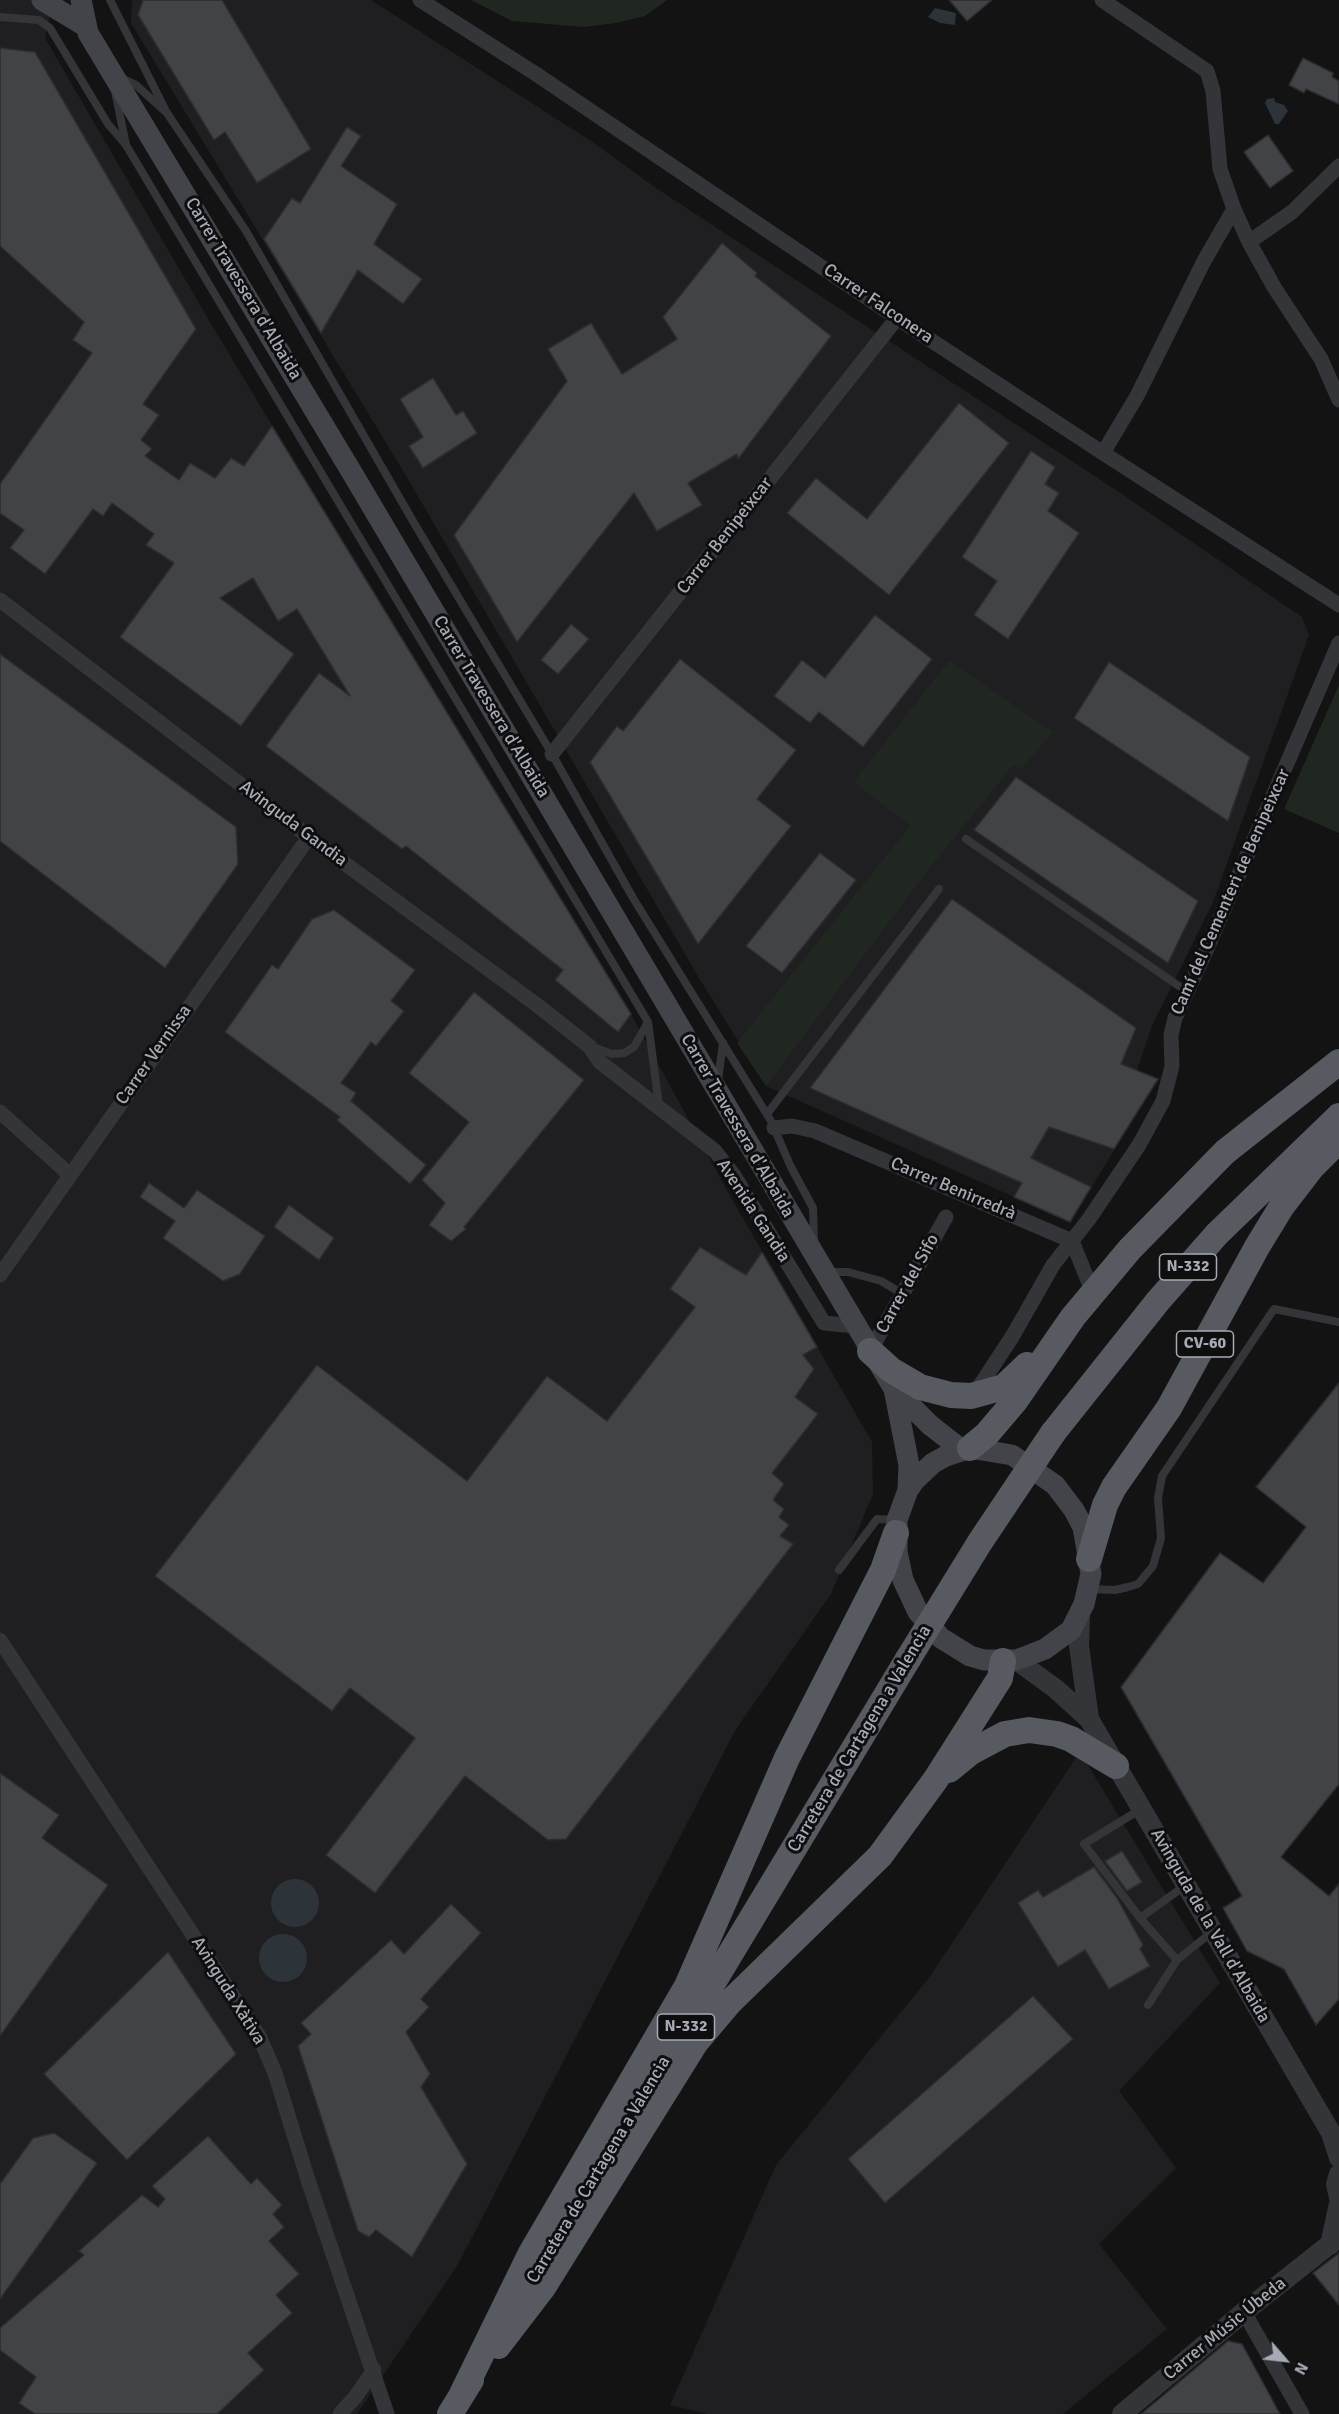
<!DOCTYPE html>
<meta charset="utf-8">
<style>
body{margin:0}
#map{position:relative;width:1339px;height:2414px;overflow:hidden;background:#131314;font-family:Signika,sans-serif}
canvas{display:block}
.north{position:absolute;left:1255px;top:2330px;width:60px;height:60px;-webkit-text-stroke:4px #0e0e0f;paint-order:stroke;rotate:118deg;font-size:16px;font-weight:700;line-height:24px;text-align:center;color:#a5aab4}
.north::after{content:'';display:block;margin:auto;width:21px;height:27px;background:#a5aab4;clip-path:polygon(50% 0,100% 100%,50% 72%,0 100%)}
</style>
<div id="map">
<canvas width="1339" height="2414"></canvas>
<div class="north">N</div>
</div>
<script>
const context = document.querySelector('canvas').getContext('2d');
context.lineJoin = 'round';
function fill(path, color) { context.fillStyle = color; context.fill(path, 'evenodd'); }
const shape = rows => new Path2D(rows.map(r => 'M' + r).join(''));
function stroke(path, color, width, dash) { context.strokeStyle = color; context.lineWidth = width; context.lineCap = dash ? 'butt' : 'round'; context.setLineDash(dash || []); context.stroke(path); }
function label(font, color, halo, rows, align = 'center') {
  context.font = font + ' Signika,sans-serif'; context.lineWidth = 6; context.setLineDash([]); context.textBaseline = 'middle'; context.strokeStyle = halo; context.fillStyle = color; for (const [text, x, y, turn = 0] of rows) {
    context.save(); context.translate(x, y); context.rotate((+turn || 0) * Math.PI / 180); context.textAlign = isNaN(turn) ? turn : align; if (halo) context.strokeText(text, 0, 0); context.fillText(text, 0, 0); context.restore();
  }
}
const built = shape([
 [0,0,53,0,45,38,207,317,385,614,631,1014,729,1194,872,1442,873,1494,831,1594,736,1729,457,2266,357,2414,0,2414],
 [132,0,371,0,591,141,656,188,1116,490,1302,617,1309,635,1231,852,1213,902,1152,1026,1137,1070,1158,1079,1070,1222,766,1086,699,978,405,474,131,23],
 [1080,1752,1220,1983,1119,2091,1176,2168,1099,2244,1167,2329,1063,2414,707,2414,670,2405,776,2165,928,1979]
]);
const green = shape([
 [471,0,667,0,645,16,616,23,584,27,512,21],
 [949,661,1053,732,1021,769,1013,765,927,871,766,1086,737,1043,910,826,854,782],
 [1339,685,1339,833,1284,809]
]);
const water = shape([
 [935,8,956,13,955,25,940,23,928,17],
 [1274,98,1275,102,1284,105,1288,111,1279,124,1275,124,1265,103,1267,99],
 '271 1903a24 24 0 1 1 48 0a24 24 0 1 1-48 0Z',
 '259 1958a24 24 0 1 1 48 0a24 24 0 1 1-48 0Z'
]);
const building = shape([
 [143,0,222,0,311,149,257,183,225,132,214,140,138,15,143,0],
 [949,0,992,0,967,21,949,0],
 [0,48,35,52,196,329,143,404,159,415,141,440,152,449,145,456,179,480,190,463,215,478,231,458,244,466,272,426,631,1014,618,1032,555,980,563,970,406,846,402,849,266,746,319,673,350,696,297,609,278,621,253,578,220,598,294,654,241,726,120,637,174,563,146,545,154,534,112,503,103,516,93,509,45,574,10,548,24,530,0,513,0,484,92,353,73,340,84,322,0,246,0,48],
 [1303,58,1333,73,1332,77,1339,81,1339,104,1306,89,1304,93,1289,85,1303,58],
 [347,127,361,136,341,166,397,204,374,244,422,279,403,304,358,270,321,333,264,239,292,198,300,203,347,127],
 [1268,135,1293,171,1270,188,1244,152,1268,135],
 [722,243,757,273,755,276,831,336,738,459,737,454,688,483,702,505,657,531,634,493,517,642,454,535,567,381,548,349,591,323,622,374,677,339,663,317,722,243],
 [433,378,456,415,463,411,477,433,423,468,409,446,423,437,400,399,433,378],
 [959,403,1009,443,889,595,787,513,816,478,867,519,959,403],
 [1031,451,1055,467,1045,484,1059,493,1048,511,1079,533,1008,639,974,615,997,581,962,557,1031,451],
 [875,615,932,659,863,747,819,712,810,723,774,696,802,660,825,678,875,615],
 [571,624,589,639,558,674,541,660,571,624],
 [0,654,236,827,238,864,165,968,0,841,0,654],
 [680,659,796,750,757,799,791,826,698,944,590,762,617,726,623,731,680,659],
 [1109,662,1250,757,1228,821,1074,718,1109,662],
 [1016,777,1198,901,1168,963,974,830,1016,777],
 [820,853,856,880,782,973,746,946,820,853],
 [952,899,1136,1028,1121,1064,1158,1079,1114,1149,1049,1127,1031,1158,1091,1187,1070,1222,1014,1197,1022,1183,810,1088,952,899],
 [334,910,415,970,391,1001,404,1011,376,1046,371,1042,341,1083,356,1093,351,1101,426,1165,410,1184,337,1120,340,1117,225,1032,272,965,278,969,312,919,334,910],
 [474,992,584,1080,464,1227,466,1229,451,1241,429,1225,445,1203,422,1180,469,1122,409,1073,474,992],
 [149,1183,184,1208,197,1190,265,1236,240,1274,223,1281,163,1238,175,1221,140,1197,149,1183],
 [289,1205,334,1238,319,1260,274,1227,289,1205],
 [700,1247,746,1275,762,1252,817,1347,803,1355,814,1369,795,1397,818,1414,772,1473,784,1484,773,1500,784,1509,779,1517,789,1525,780,1536,793,1544,566,1839,548,1840,465,1776,375,1893,326,1855,415,1738,350,1688,332,1711,155,1576,317,1365,467,1481,547,1376,607,1421,695,1307,670,1289,700,1247],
 [1339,1383,1339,1784,1281,1857,1329,1896,1339,1884,1339,1999,1316,2025,1284,1969,1247,1951,1223,1908,1242,1896,1121,1687,1220,1553,1263,1583,1306,1527,1256,1487,1339,1383],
 [0,1773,59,1815,42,1838,108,1885,0,2036,0,1773],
 [1122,1851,1142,1882,1127,1891,1105,1861,1122,1851],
 [1094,1867,1117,1898,1143,1945,1140,1949,1150,1966,1109,1989,1085,1950,1058,1967,1018,1903,1038,1890,1043,1897,1094,1867],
 [451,1904,481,1933,421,1999,429,2007,406,2032,430,2074,421,2087,467,2164,412,2257,376,2230,369,2237,358,2231,298,2046,311,2034,301,2023,391,1940,404,1954,451,1904],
 [168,1952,236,2054,127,2160,44,2074,168,1952],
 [1033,1996,1073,2039,885,2203,848,2159,1033,1996],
 [54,2133,97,2163,0,2299,0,2184,33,2138,54,2133],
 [208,2136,251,2184,257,2178,282,2205,273,2214,284,2227,269,2241,299,2274,276,2295,292,2313,248,2353,264,2370,217,2414,35,2414,19,2403,36,2377,0,2350,0,2328,84,2255,79,2251,142,2195,158,2207,165,2199,152,2186,208,2136],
 [1339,2253,1339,2305,1313,2273,1339,2253],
 [1228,2341,1242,2344,1280,2414,1141,2414,1228,2341]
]);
const service = shape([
 [110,0,165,109],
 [0,17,39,20,50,28,108,124,126,145,648,1022,659,1106],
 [123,79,136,85,167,113,246,231,414,523,552,754,633,898,771,1121,790,1165,813,1208,814,1241],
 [115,91,126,145],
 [966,839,1186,991],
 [593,1047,612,1054,624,1053,634,1047,648,1022],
 [718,1080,723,1043],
 [767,1114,939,889],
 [828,1272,848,1272,881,1281,903,1294],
 [839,1570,877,1519,896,1520],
 [1089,1589,1115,1590,1128,1587,1138,1584,1153,1566,1161,1538,1158,1498,1162,1476,1274,1309,1339,1322],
 [1141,1809,1084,1844,1140,1918,1186,1885],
 [1140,1918,1177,1960],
 [1148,2005,1177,1960,1212,1932]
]);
const minor = shape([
 [420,0,536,74,897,318,1103,453,1339,605],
 [1102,0,1207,71,1213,91,1220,169,1234,209,1249,242,1274,287,1321,359,1339,400],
 [1249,242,1292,212,1339,166],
 [1103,453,1137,396,1204,261,1234,209],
 [0,600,309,837,537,1005,589,1046,600,1062,715,1151,733,1174,824,1323,855,1326],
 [552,754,897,318],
 [0,1112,69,1174],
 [774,1128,792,1126,815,1131,1072,1241],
 [1072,1241,1093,1293],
 [0,1275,309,837],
 [870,1351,946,1217],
 [981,1384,1012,1337,1053,1265,1089,1219,1139,1145,1163,1101,1172,1066,1171,1035,1175,1018,1205,953,1339,643],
 [0,1640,259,2036,275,2073,308,2180,387,2414],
 [1244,2312,1302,2414],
 [340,2414,356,2396,374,2370]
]);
const tertiary = shape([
 [1080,1616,1079,1646,1089,1719],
 [1016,1660,1056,1689,1089,1719,1331,2133,1339,2158],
 [1339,2174,1336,2184,1339,2198],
 [1330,2245,1339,2204],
 [1122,2414,1244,2312,1339,2237]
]);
const secondary = shape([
 [42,0,85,26],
 [81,0,88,33,351,471,894,1389,930,1425,962,1450],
 [894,1389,909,1465,908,1490,897,1520,897,1552,903,1580,918,1612,941,1638,970,1656,984,1660,1016,1660,1027,1656,1045,1649,1071,1630,1084,1604,1091,1574,1083,1527,1074,1510,1055,1485,1012,1455,970,1448,946,1456,933,1463,915,1480,908,1490]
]);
const trunk = shape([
 [870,1351,891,1370,920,1387,951,1395,971,1396,1004,1387,1027,1365],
 [1053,1433,1158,1301,1217,1234,1339,1116],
 [970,1448,987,1434,1015,1401,1073,1317,1130,1249,1225,1152,1339,1062],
 [1089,1559,1105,1505,1114,1487,1169,1408,1257,1247,1282,1206,1312,1167,1339,1140],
 [949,1770,971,1752,1005,1734,1029,1730,1057,1734,1071,1739,1116,1766],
 [673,2049,908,1659],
 [498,2346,544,2286,696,2042,729,2003,880,1856,936,1779,1000,1678,1003,1661],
 [462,2394,531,2253,687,1986,787,1758,883,1570,896,1533],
 [450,2414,471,2380]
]);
const trunkBridge = shape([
 [908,1659,980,1542,1053,1433]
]);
const shields = [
 [1188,1267,57],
 [1205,1344,57],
 [686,2027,57]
];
const shieldNames = [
 ["N-332",1188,1267],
 ["CV-60",1205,1344],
 ["N-332",686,2027]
];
const streetNames = [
 ["Carrer Travessera d'Albaida",243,289,59],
 ["Carrer Falconera",878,304,34],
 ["Carrer Benipeixcar",725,536,-52],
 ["Carrer Travessera d'Albaida",491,707,59],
 ["Avinguda Gandia",293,824,37],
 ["Camí del Cementeri de Benipeixcar",1231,892,-66],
 ["Carrer Vernissa",154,1055,-55],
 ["Carrer Travessera d'Albaida",737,1126,60],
 ["Carrer Benirredrà",953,1189,23],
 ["Avenida Gandia",753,1211,57],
 ["Carrer del Sifo",908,1284,-61],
 ["Carretera de Cartagena a Valencia",860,1739,-59],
 ["Avinguda de la Vall d'Albaida",1210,1926,60],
 ["Avinguda Xàtiva",228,1991,58],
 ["Carretera de Cartagena a Valencia",599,2170,-59],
 ["Carrer Músic Úbeda",1225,2329,-39]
];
fill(built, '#1f1f21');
fill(green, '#1f2720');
fill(water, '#2c3339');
fill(building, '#424347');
stroke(building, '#2d2d30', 1.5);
stroke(service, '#343539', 8);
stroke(minor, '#343539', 15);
stroke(tertiary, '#343539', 20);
stroke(secondary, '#424449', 21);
stroke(trunk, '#585a61', 26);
stroke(trunkBridge, '#585a61', 26);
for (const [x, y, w] of shields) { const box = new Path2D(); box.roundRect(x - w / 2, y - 13, w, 26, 4.5); context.fillStyle = '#0e0e0f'; context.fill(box); stroke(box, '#a5aab4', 1.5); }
label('bold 16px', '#a5aab4', null, shieldNames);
label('18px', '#a5aab4', '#0e0e0f', streetNames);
</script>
